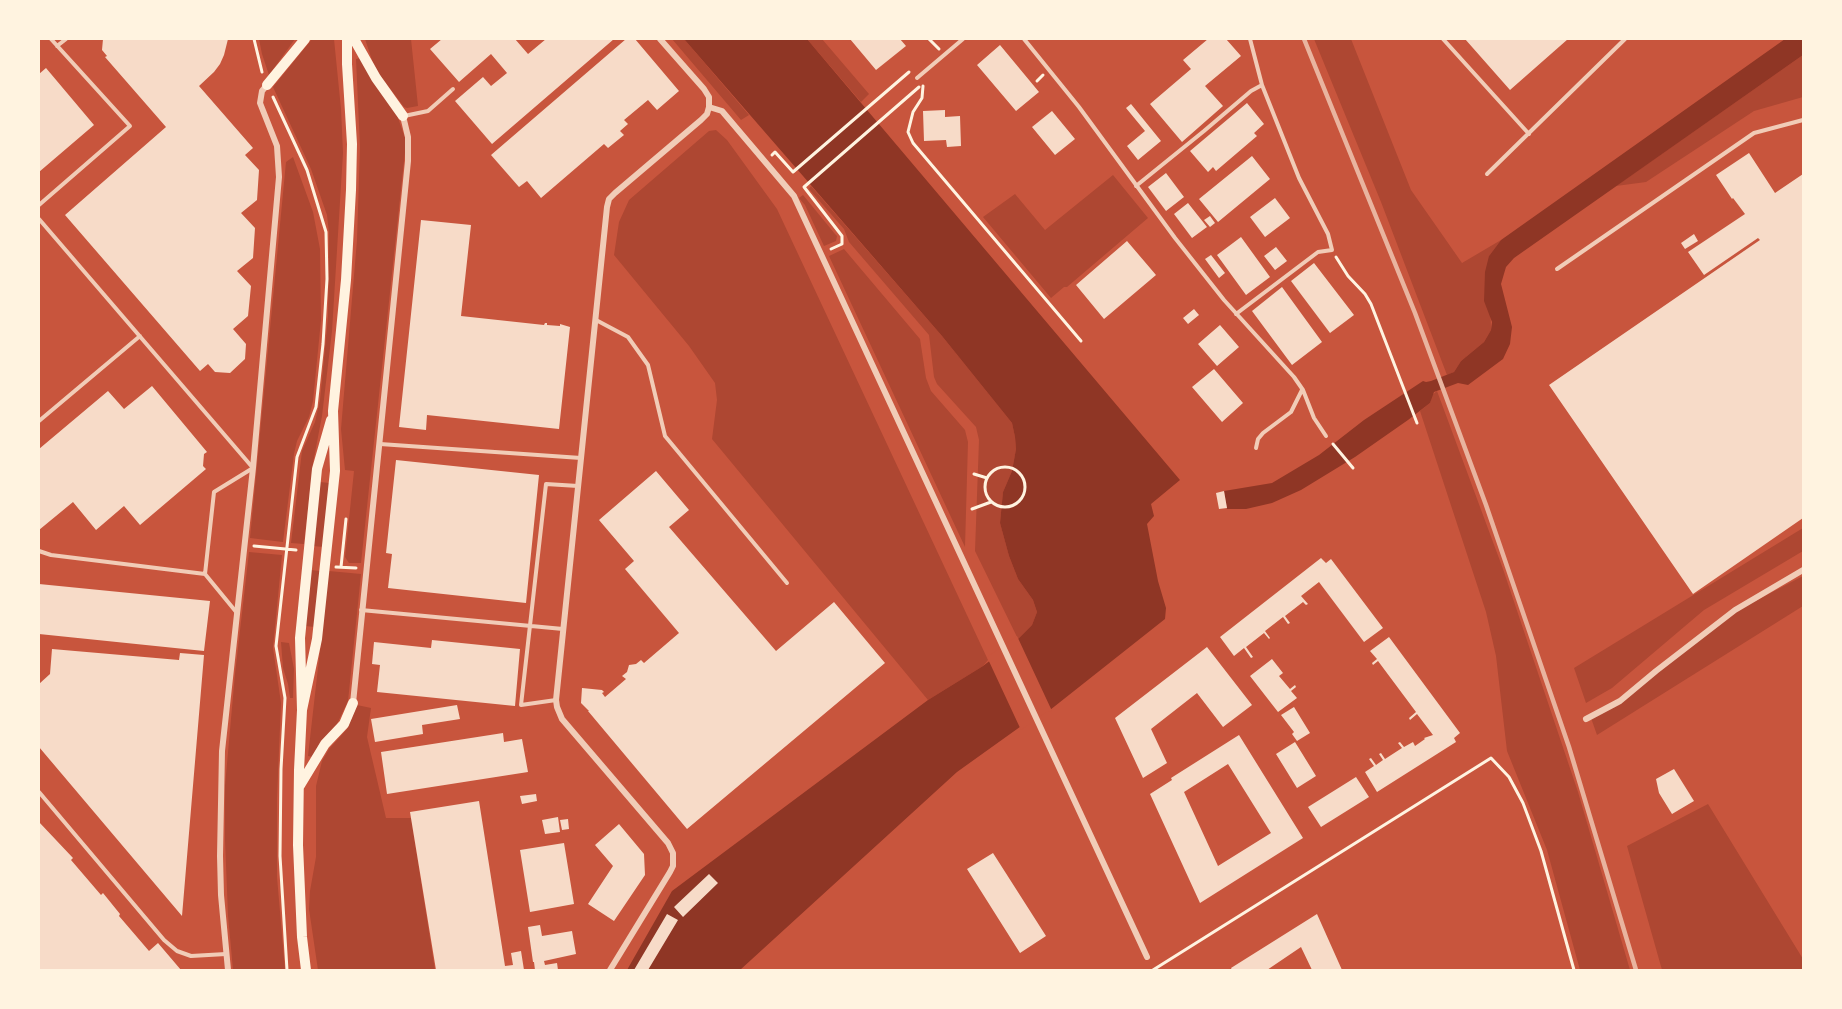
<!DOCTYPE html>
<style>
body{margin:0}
#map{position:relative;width:1842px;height:1009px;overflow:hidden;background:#c8553d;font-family:Quicksand,sans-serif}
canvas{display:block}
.frame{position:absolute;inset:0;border:40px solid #fff3e0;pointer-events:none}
</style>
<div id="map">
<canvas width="1842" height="1009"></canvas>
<div class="frame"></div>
</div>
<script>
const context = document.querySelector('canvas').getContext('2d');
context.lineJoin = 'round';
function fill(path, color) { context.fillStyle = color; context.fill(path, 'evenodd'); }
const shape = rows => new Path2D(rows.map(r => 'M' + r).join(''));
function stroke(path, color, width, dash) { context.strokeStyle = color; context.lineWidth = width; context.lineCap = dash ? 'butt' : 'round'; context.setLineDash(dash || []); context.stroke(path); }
const green = shape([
 [259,39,295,39,269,75,262,54],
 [312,39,334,39,341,109,343,153,332,331,322,416,313,463,304,544,291,543,302,451,315,422,320,400,328,317,329,233,327,215,311,169,273,87],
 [365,39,411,39,418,106,407,108,404,107,379,74,372,60],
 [672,39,684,39,749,115,741,120],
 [807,39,822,39,869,94,861,102],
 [1314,39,1351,39,1411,190,1462,263,1501,240,1489,256,1491,330,1484,342,1461,361,1454,372,1447,375,1381,202],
 [1803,55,1803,97,1754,111,1646,182,1616,186],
 [360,58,396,112,405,138,405,152,361,563,349,563,345,557,354,471,345,470,341,429,357,240,360,147,356,59],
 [716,130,727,140,777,209,988,660,983,666,928,700,712,439,717,400,715,383,689,346,614,255,619,222,629,200,709,131],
 [293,157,313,212,320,249,321,320,313,401,309,417,297,441,294,454,283,542,250,538,286,162],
 [1113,175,1148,218,1067,287,1064,287,1051,298,983,217,1015,194,1045,230],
 [811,186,942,336,1012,423,1015,437,1016,449,1012,471,1003,492,1000,523,1009,556,1018,579,1033,600,1037,612,1032,625,1018,639,975,551,979,440,976,427,937,384,934,377,929,335,849,242,844,229,809,189],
 [803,195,835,234,837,236,836,241,824,246,805,205,799,198],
 [844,249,920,339,926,378,931,391,965,430,968,442,965,547,829,256],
 [1437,391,1503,569,1578,792,1630,970,1580,970,1547,850,1507,751,1496,656,1486,612,1420,411,1430,403,1432,395],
 [320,482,329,483,323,547,313,546],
 [1803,528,1803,551,1704,610,1612,688,1586,703,1574,668],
 [249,552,282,555,273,648,281,703,277,798,277,877,285,970,233,970,228,915,225,840,225,786,235,674],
 [311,570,320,571,315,627,305,626],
 [329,571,361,574,348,701,337,724,320,742,313,757,308,756],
 [1803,576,1803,606,1597,735,1591,718,1612,706,1740,609],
 [281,642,289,643,294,669,293,698,290,698,288,684,283,668],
 [357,705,371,708,367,737,386,818,411,818,435,970,318,970,309,909,310,891,316,857,316,786,322,761,329,749,347,729],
 [1708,804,1803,959,1803,970,1662,970,1627,846]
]);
const water = shape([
 [684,39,807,39,1180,480,1151,504,1154,516,1147,524,1158,581,1166,608,1165,619,1050,710,1045,709,957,772,740,970,627,970,672,891,928,700,983,666,1018,639,1032,625,1037,612,1033,600,1018,579,1009,556,1000,523,1003,492,1012,471,1016,449,1015,437,1012,423,942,336],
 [1785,39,1803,39,1803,55,1514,258,1506,267,1501,284,1512,327,1510,344,1503,359,1468,385,1458,383,1434,392,1430,403,1408,420,1355,457,1301,490,1272,503,1246,509,1227,509,1224,491,1272,483,1319,455,1364,420,1423,381,1426,382,1431,381,1454,372,1461,361,1484,342,1491,330,1492,322,1484,301,1485,272,1489,256,1501,240]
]);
const pier = shape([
 [1017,636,1052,711,1046,712,1021,730,987,657]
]);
const building = shape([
 [103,39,228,39,224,55,220,64,214,72,199,86,253,148,245,155,259,170,257,200,241,213,255,228,253,258,237,271,251,286,248,316,233,329,246,344,245,359,230,373,215,372,208,364,200,371,65,215,166,127,105,57,107,56,102,50],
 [442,39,515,39,528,54,546,39,614,39,492,144,455,101,483,77,491,86,507,73,491,54,459,82,430,49],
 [626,39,635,39,679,91,657,110,648,100,624,120,628,124,620,131,624,135,608,148,604,144,541,198,527,181,519,187,491,155],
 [850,39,900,39,906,46,876,70],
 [1208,39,1226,39,1241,56,1205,86,1223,106,1182,142,1150,104,1191,69,1183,60],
 [1465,39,1568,39,1510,90],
 [1000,45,1039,92,1016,111,977,65],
 [46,68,94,125,39,172,39,74],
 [1247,103,1264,124,1254,133,1257,136,1216,171,1213,167,1208,172,1190,151],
 [1131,104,1161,141,1138,160,1127,146,1145,131,1126,108],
 [945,110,945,117,960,116,961,146,947,147,946,140,924,141,923,111],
 [1052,111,1075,139,1055,155,1032,127],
 [1749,153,1775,193,1803,174,1803,518,1693,594,1549,385,1760,240,1758,238,1704,275,1688,252,1745,214,1733,198,1732,199,1716,175],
 [1252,156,1270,179,1218,222,1199,199],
 [1166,173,1184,197,1166,211,1148,187],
 [1275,198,1290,218,1265,237,1250,217],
 [1188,203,1207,227,1192,238,1174,214],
 [1210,216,1215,223,1210,227,1204,220],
 [421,220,471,225,461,316,544,325,545,323,547,323,547,325,560,326,560,324,570,327,559,429,427,415,426,430,399,427],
 [1694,234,1698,241,1685,249,1681,243],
 [1241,237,1270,277,1246,295,1217,255],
 [1127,241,1156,275,1104,319,1076,285],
 [1276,247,1287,261,1275,270,1264,256],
 [1211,255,1225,273,1219,278,1205,259],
 [1314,263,1354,315,1330,333,1291,281],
 [1282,287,1322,342,1292,365,1252,311],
 [1194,309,1199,315,1188,324,1183,318],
 [1220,325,1239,347,1217,366,1198,344],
 [1214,369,1243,403,1222,422,1192,387],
 [152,386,207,452,204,454,203,466,206,469,140,525,124,506,96,530,73,502,39,530,39,449,108,391,124,409],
 [396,460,539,475,526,603,388,588,392,554,386,553],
 [656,471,689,510,669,527,776,651,834,602,885,663,687,829,588,711,589,711,581,703,582,688,602,690,604,692,602,693,605,697,626,679,622,676,627,672,629,665,636,664,641,660,644,663,679,633,625,569,634,561,599,520],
 [1224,491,1227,508,1219,509,1216,493],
 [1321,558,1326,563,1331,559,1383,628,1364,642,1319,582,1301,596,1308,604,1306,605,1303,602,1285,616,1290,623,1288,624,1283,617,1265,631,1270,638,1269,639,1264,633,1246,647,1253,657,1251,658,1244,648,1234,656,1220,637],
 [39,584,210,601,204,651,39,634],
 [1389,637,1460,733,1454,738,1456,742,1377,792,1365,772,1374,766,1369,759,1371,758,1376,765,1383,760,1379,754,1381,753,1385,759,1402,748,1398,743,1400,742,1404,747,1413,742,1415,746,1425,739,1424,738,1433,735,1417,714,1410,720,1409,718,1416,712,1378,661,1373,665,1372,663,1377,659,1370,651],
 [432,640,520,649,515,706,377,692,380,665,372,664,374,642,431,648],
 [1207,647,1252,705,1223,727,1197,693,1151,729,1167,763,1143,778,1115,718],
 [52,649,179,660,180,653,204,655,182,916,39,747,39,684,50,674],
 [1272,659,1283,673,1279,676,1290,689,1295,685,1296,687,1291,691,1297,698,1278,712,1250,676],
 [457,705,460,719,422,725,423,734,375,742,371,719],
 [1294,707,1310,733,1297,741,1292,734,1294,732,1281,715],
 [503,733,504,742,522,739,528,772,387,794,381,752],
 [1239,735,1303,838,1200,903,1150,794,1172,780,1171,778],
 [1228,764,1271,833,1218,866,1184,792],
 [1295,742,1316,776,1297,788,1276,754],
 [1674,769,1694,801,1672,814,1659,793,1656,779],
 [1356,777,1369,797,1321,827,1308,807],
 [536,794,537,801,522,804,520,796],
 [479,801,505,966,513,965,511,953,521,951,524,970,436,970,410,812],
 [558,817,560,832,545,834,542,820],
 [568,819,569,829,562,830,560,820],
 [39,822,73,858,71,860,101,895,103,893,120,914,119,916,149,951,158,943,181,970,39,970],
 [619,824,644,854,645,875,614,921,588,904,613,866,595,845],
 [564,843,574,904,530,912,520,850],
 [993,853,1046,936,1020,953,967,869],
 [709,874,718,883,683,917,674,907],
 [667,914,678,920,648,970,634,970],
 [1317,914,1342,970,1312,970,1301,947,1267,970,1232,970,1231,968],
 [540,925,542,936,572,931,576,954,544,961,545,965,557,963,558,970,535,970,534,962,533,962,528,927]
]);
const path = shape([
 [254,39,262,72],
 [929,39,939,49],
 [1037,81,1043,75],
 [923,86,922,98,913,112,908,132,913,143,1081,341],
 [273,97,307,170,326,232,327,279,323,344,316,407,297,457,276,646,285,698,281,769,280,856,287,970],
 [772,155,775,152,793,172,909,72],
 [831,249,842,244,842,236,804,187,919,87],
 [1336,257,1348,276,1365,294,1371,304,1417,423],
 [1333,444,1353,468],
 '985 487a20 20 0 1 1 40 0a20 20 0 1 1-40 0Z',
 [974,474,987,478],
 [972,509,991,502],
 [254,546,296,550],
 [336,567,356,568],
 [341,567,346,519],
 [1153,970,1491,758,1509,777,1523,803,1541,851,1574,970]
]);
const service = shape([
 [1024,39,1079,107,1175,238,1224,300,1294,377,1303,390,1314,418,1326,436],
 [1443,39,1529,134],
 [57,46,66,39],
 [917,78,963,39],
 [404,116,428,111,453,89],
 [1487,174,1625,39],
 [1136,186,1204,131,1251,91,1262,85],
 [39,205,130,126,51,39],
 [39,219,253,468,214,492,205,574],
 [1557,269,1754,133,1803,120],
 [1236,314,1318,252,1332,250,1328,234,1299,178,1262,85,1250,39],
 [596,320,628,337,648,365,665,436,787,583],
 [39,421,140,336],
 [380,444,581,458],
 [1256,448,1258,439,1263,433,1291,412,1302,390],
 [39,551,51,555,205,574,237,613],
 [361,610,563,629],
 [556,700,521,705,546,484,578,486],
 [39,792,164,940,177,951,191,956,226,954]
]);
const minor = shape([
 [709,107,722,111,794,196,1147,957],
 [353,703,408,161,408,137,403,116],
 [1586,719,1620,701,1656,671,1735,610,1803,570],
 [228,970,221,895,220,856,222,751,253,468,279,177,277,146,260,103,262,91,267,85],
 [610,970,670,872,673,866,673,853,668,843,562,719,557,707,556,700,607,207,609,199,615,193,701,120,707,114,709,107,709,97,704,89,660,39]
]);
const secondary = shape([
 [354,39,376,78,403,116],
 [267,85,305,39],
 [302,710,317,639,335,471,333,411,346,280,351,190,352,144,347,64,347,39],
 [299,787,325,744,344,724,353,703],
 [306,970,302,937,298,845,299,770,302,710,300,638,317,469,331,420]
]);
const rail = shape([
 [1304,39,1415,313,1486,505,1569,747,1636,970]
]);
fill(green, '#ae4732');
fill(water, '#8f3625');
fill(pier, '#c8553d');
fill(building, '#f7dbc8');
stroke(path, '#fff3e0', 3);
stroke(service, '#f1ccb7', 4);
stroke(minor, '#f1ccb7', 6);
stroke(secondary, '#fff3e0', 10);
stroke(rail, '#e9b49f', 4.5);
</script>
